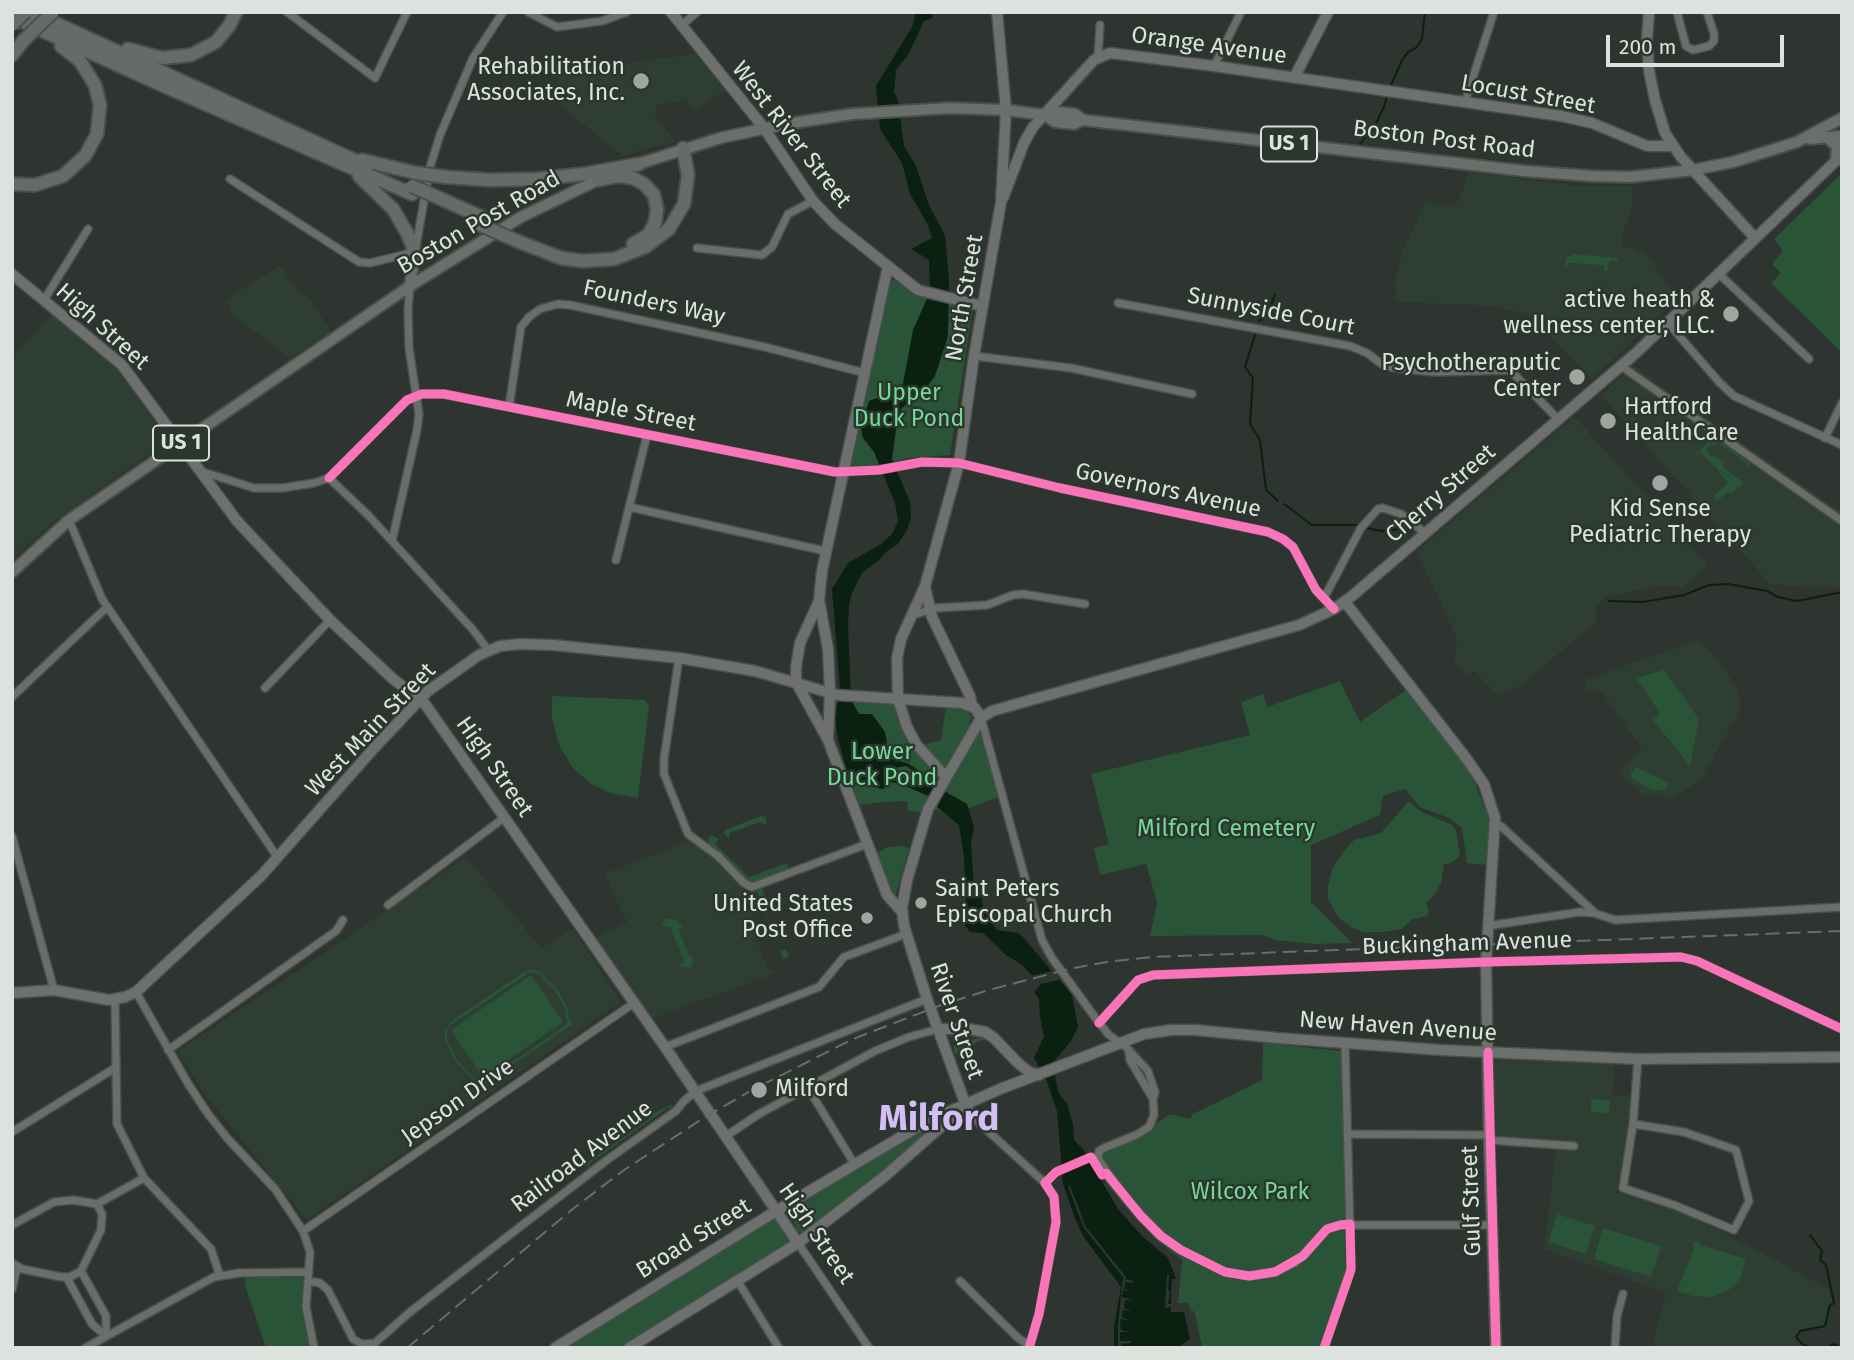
<!DOCTYPE html>
<style>
body{margin:0}
#map{position:relative;width:1854px;height:1360px;overflow:hidden;background:#2e342f;font-family:"Fira Sans",sans-serif}
canvas{display:block}
.frame{position:absolute;inset:0;border:14px solid #dce3de;pointer-events:none}
.scale{position:absolute;left:1606px;top:35px;width:178px;height:32px;box-sizing:border-box;border:4px solid #dce3de;border-top:0;padding-left:9px;font-size:21px;line-height:24px;white-space:nowrap;color:#dce3de;-webkit-text-stroke:5px #2b372e;paint-order:stroke}
</style>
<div id="map">
<canvas width="1854" height="1360"></canvas>
<div class="frame"></div>
<div class="scale">200 m</div>
</div>
<script>
const context = document.querySelector('canvas').getContext('2d');
context.lineJoin = 'round';
function fill(path, color) { context.fillStyle = color; context.fill(path, 'evenodd'); }
const shape = rows => new Path2D(rows.map(r => 'M' + r).join(''));
function stroke(path, color, width, dash) { context.strokeStyle = color; context.lineWidth = width; context.lineCap = dash ? 'butt' : 'round'; context.setLineDash(dash || []); context.stroke(path); }
function label(font, color, halo, rows, align = 'center') {
  context.font = font + ' "Fira Sans",sans-serif'; context.lineWidth = 5; context.setLineDash([]); context.textBaseline = 'middle'; context.strokeStyle = halo; context.fillStyle = color; for (const [text, x, y, turn = 0] of rows) {
    context.save(); context.translate(x, y); context.rotate((+turn || 0) * Math.PI / 180); context.textAlign = isNaN(turn) ? turn : align; if (halo) context.strokeText(text, 0, 0); context.fillText(text, 0, 0); context.restore();
  }
}
const built = shape([
 [695,54,726,89,694,111,687,100,657,105,655,115,676,142,641,150,624,157,562,107,559,95,559,72],
 [1470,172,1579,186,1632,186,1633,207,1622,234,1621,247,1633,248,1648,256,1677,299,1592,379,1528,314,1492,306,1396,302,1395,282,1404,247,1425,203,1456,205],
 [280,265,302,296,306,293,331,331,290,358,231,314,226,300],
 [51,314,122,374,162,433,163,441,161,446,57,519,12,560,12,359],
 [1635,365,1669,392,1842,512,1842,587,1814,588,1770,584,1601,395],
 [1573,418,1577,419,1708,565,1683,587,1660,586,1608,596,1597,604,1596,622,1519,687,1507,690,1498,696,1475,671,1466,675,1454,660,1457,639,1417,551],
 [1699,640,1724,667,1738,691,1741,709,1701,779,1674,797,1643,795,1619,772,1642,749,1601,691,1586,691,1584,680],
 [691,840,720,861,739,881,754,919,750,923,764,959,768,968,777,973,650,1019,593,939,627,923,604,874],
 [466,857,541,948,573,929,621,1002,307,1220,203,1092,178,1051],
 [1500,1059,1615,1063,1612,1095,1631,1096,1628,1133,1617,1192,1692,1216,1828,1288,1833,1302,1828,1306,1824,1326,1799,1330,1796,1335,1796,1340,1808,1348,1651,1348,1666,1293,1544,1249,1557,1140,1501,1136,1496,1133,1493,1065]
]);
const green = shape([
 [1842,173,1842,353,1771,283,1781,273,1772,264,1783,251,1774,239],
 [1574,254,1616,258,1618,260,1617,262,1613,259,1607,265,1609,268,1608,270,1604,270,1604,265,1569,263,1566,268,1566,258],
 [897,280,912,291,973,308,950,455,908,458,878,466,853,468,850,466,887,282],
 [1711,436,1751,464,1745,469,1747,464,1718,443,1713,446,1710,444,1706,449,1712,457,1715,456,1724,462,1723,467,1744,483,1731,494,1728,492,1717,501,1713,496,1728,483,1719,473,1721,471,1718,471,1718,468,1711,464,1712,461,1710,462,1700,452,1691,459,1710,441,1708,438],
 [1664,670,1699,719,1690,766,1653,720,1660,713,1636,678],
 [1340,681,1360,722,1406,690,1454,750,1475,783,1488,816,1490,842,1487,865,1467,863,1462,828,1449,818,1420,807,1405,789,1383,796,1380,815,1311,845,1311,902,1352,943,1314,944,1275,940,1262,935,1150,936,1157,902,1146,864,1100,875,1094,848,1109,844,1091,774,1250,735,1241,702,1263,694,1267,707],
 [552,696,645,700,649,706,638,798,610,793,591,784,572,767,559,745,552,719],
 [838,699,890,703,896,707,922,745,941,740,946,707,967,711,972,717,969,723,982,735,998,797,947,817,944,813,925,804,921,812,908,811,907,801,881,802,860,805,857,797,854,797,838,739,835,718],
 [1636,767,1669,783,1664,790,1652,790,1631,778,1631,773],
 [1409,801,1420,811,1452,825,1456,830,1460,856,1451,863,1444,864,1441,883,1433,897,1426,903,1429,912,1427,916,1411,920,1402,929,1383,932,1363,932,1351,927,1338,917,1328,898,1328,886,1332,869,1344,851,1354,840,1381,833],
 [761,816,766,818,766,825,760,822,730,833,729,839,724,833,725,830],
 [712,835,719,839,715,844,749,877,787,863,789,869,759,882,751,882,709,844,708,838],
 [902,846,909,848,895,897,892,895,876,854,887,847],
 [762,888,765,896,760,898,780,951,786,949,789,956,783,959,765,913,758,911,755,903,760,899,756,890],
 [671,918,677,921,683,928,678,928,689,956,694,958,691,967,683,967,679,963,685,963,670,927,662,926,665,919],
 [532,969,540,972,557,989,567,1008,570,1022,573,1024,481,1086,481,1083,468,1075,454,1059,445,1040,445,1029,453,1020,524,972],
 [530,972,539,974,555,990,565,1009,567,1023,562,1028,489,1078,478,1080,467,1072,456,1058,447,1039,447,1029,452,1024],
 [531,975,563,1022,483,1077,451,1030],
 [982,1037,986,1039,971,1045,972,1048,955,1054,953,1046],
 [1263,1043,1342,1051,1346,1271,1319,1348,1198,1348,1202,1346,1194,1311,1191,1311,1188,1303,1178,1303,1182,1260,1154,1238,1137,1220,1109,1187,1090,1159,1124,1145,1170,1114,1190,1119,1193,1114,1262,1080],
 [1591,1099,1610,1100,1609,1113,1591,1112],
 [671,1105,674,1107,674,1111,669,1107,589,1164,591,1168,586,1165,585,1159,588,1162,649,1119,647,1116],
 [920,1130,924,1133,922,1137,872,1180,803,1232,797,1232,794,1222,784,1211],
 [1557,1214,1595,1226,1586,1254,1548,1242],
 [774,1218,790,1242,621,1348,561,1348],
 [1603,1228,1661,1246,1651,1277,1594,1259],
 [1697,1241,1701,1245,1746,1259,1740,1279,1730,1289,1713,1297,1693,1296,1677,1291,1694,1248,1693,1242],
 [245,1276,304,1278,301,1308,309,1348,266,1348,245,1285]
]);
const water = shape([
 [916,12,932,12,933,18,924,21,908,55,896,70,894,92,898,100,904,146,916,166,929,205,945,236,949,281,948,336,935,376,922,393,902,408,898,416,892,459,910,502,911,517,907,530,898,544,888,550,878,561,862,573,852,593,849,605,848,624,851,700,859,714,872,714,885,732,887,743,880,756,907,763,920,771,932,784,967,804,974,827,971,844,974,887,982,899,983,910,997,930,1018,933,1023,937,1072,995,1078,1027,1071,1041,1052,1064,1059,1093,1067,1104,1073,1124,1074,1140,1083,1149,1118,1209,1141,1235,1168,1258,1176,1279,1172,1279,1171,1312,1184,1312,1190,1339,1181,1345,1181,1348,1114,1348,1114,1327,1121,1287,1083,1236,1075,1218,1063,1184,1057,1111,1046,1079,1034,1058,1044,1036,1040,1017,1039,999,1034,992,1041,985,1021,964,1006,955,983,933,970,932,965,925,963,917,966,906,964,858,959,825,937,807,940,801,903,785,891,782,883,789,857,784,851,778,846,768,838,739,835,718,840,689,832,589,848,563,881,544,892,534,898,521,895,503,874,452,863,438,861,427,869,401,894,392,903,384,913,330,930,292,929,260,911,249,932,238,928,225,910,194,902,163,880,129,876,86,912,27],
 [906,766,920,775,924,784,899,777,883,770]
]);
const pier = shape([
 [1056,970,1063,979,1036,985,1030,976],
 [1070,1186,1086,1227,1126,1277,1125,1279,1133,1281,1133,1283,1125,1282,1124,1289,1131,1292,1123,1290,1122,1297,1133,1300,1125,1300,1124,1308,1132,1311,1123,1310,1122,1317,1130,1321,1121,1319,1120,1325,1121,1330,1130,1332,1120,1332,1120,1341,1131,1341,1131,1343,1121,1344,1121,1348,1118,1348,1118,1325,1123,1277,1084,1228,1068,1187],
 [1167,1274,1169,1275,1168,1291,1170,1291,1168,1304,1171,1304,1172,1279,1176,1279,1174,1309,1178,1310,1171,1309,1171,1307,1165,1308]
]);
const stream = shape([
 [1391,85,1402,60,1408,52,1416,48,1422,39,1425,12],
 [1360,144,1375,125,1384,107,1387,96],
 [1259,321,1270,309,1275,294],
 [1255,335,1245,367,1253,378,1250,424,1260,440,1266,490,1278,501],
 [1284,504,1312,525,1358,525],
 [1367,528,1381,531,1412,528],
 [1609,601,1643,602,1684,595,1709,585,1728,584,1767,591,1778,597,1797,601,1842,592],
 [1810,1235,1822,1251,1820,1260,1826,1265,1834,1303,1830,1305,1825,1326,1800,1331,1796,1337,1802,1344,1811,1348],
 [1826,1348,1833,1344,1841,1348]
]);
const street = shape([
 [287,12,375,78,407,12],
 [528,12,557,27,602,21,627,12],
 [1677,12,1686,46,1693,50,1709,46,1714,41,1714,34,1707,12],
 [681,26,697,12],
 [1098,56,1100,25],
 [1214,66,1241,12],
 [1465,102,1494,12],
 [230,179,359,262,370,263,415,252,430,167,440,135,473,58,503,12],
 [697,248,762,255,772,247,788,214,813,201],
 [1719,274,1809,359],
 [44,300,88,229],
 [1118,303,1350,346,1367,353,1383,365,1395,368,1435,372,1510,370,1559,420],
 [1668,323,1719,382,1734,396,1842,445],
 [974,356,1071,368,1192,394],
 [1621,366,1842,521],
 [509,407,521,327,529,317,540,309,558,304,570,305,765,347,865,373],
 [1825,438,1842,403],
 [200,471,254,488,282,488,314,483,329,478,368,515,474,631,488,650],
 [329,478,407,400,422,394,444,394,835,472,879,470,922,462,959,463,1060,488,1268,532,1283,539,1293,547,1316,590,1334,609],
 [629,507,825,551],
 [69,520,102,599,278,858],
 [392,541,417,430,419,414,409,348,408,309,410,286],
 [616,560,647,435],
 [1324,598,1361,528,1378,509,1383,508,1401,514,1425,533],
 [913,615,936,608,987,605,1013,595,1023,594,1085,604],
 [679,658,664,759,664,774,688,834,718,856,744,883,752,887,867,844],
 [265,688,330,620],
 [12,697,107,607],
 [981,718,1042,940,1052,958,1097,1020,1109,1035,1126,1047,1148,1071,1155,1092,1153,1099,1130,1060,1129,1052],
 [1496,824,1502,827,1594,912],
 [12,836,54,990],
 [388,905,505,817],
 [1487,926,1580,912,1594,913,1615,920,1842,907],
 [136,992,187,1082,208,1114,228,1139,275,1189,303,1231,310,1252,306,1307,314,1348],
 [115,999,117,1124,144,1178,211,1249,220,1276],
 [1099,1023,1138,980,1153,975,1486,962,1681,957,1697,961,1842,1029],
 [665,1047,819,987,844,957,906,934],
 [168,1050,336,931,343,920],
 [808,1088,855,1165],
 [1153,1099,1154,1115,1149,1127,1136,1135,1104,1148,1099,1151,1098,1159,1128,1201,1161,1236,1181,1250,1222,1271,1249,1276,1275,1272,1295,1263,1327,1229,1340,1225,1492,1225],
 [965,1103,979,1123,1045,1183,1054,1197,1056,1222,1039,1314,1029,1348],
 [1633,1124,1684,1132,1736,1150,1749,1201,1734,1230,1674,1205,1623,1188,1633,1124,1638,1059],
 [12,1132,115,1068],
 [1348,1134,1489,1135],
 [726,1136,759,1114,875,1051,909,1037,938,1029],
 [1489,1140,1574,1146],
 [12,1225,54,1202,73,1200,97,1204],
 [303,1231,634,1003],
 [798,1243,869,1348],
 [12,1263,22,1269,61,1277,70,1277,81,1271],
 [81,1271,101,1230,102,1214,97,1204,144,1178],
 [67,1278,92,1324,106,1336,106,1316,81,1271],
 [737,1280,779,1348],
 [308,1281,320,1283,328,1290,353,1339,362,1344,375,1343,410,1312,499,1243,607,1160,676,1111,684,1101,696,1091,927,999],
 [960,1281,1018,1338,1030,1346],
 [12,1289,17,1268],
 [85,1348,214,1277,239,1273,309,1272],
 [1324,1348,1351,1267,1345,1044],
 [1615,1348,1617,1316,1623,1294]
]);
const secondary = shape([
 [671,12,764,128,813,201,835,224,918,290,982,306],
 [1649,12,1647,40,1649,71,1655,100,1665,133,1681,157,1755,238],
 [1294,78,1328,12],
 [1003,198,1024,143,1033,127,1094,60,1110,53,1214,66,1561,116,1592,123,1647,146,1673,146],
 [12,274,122,365,237,521,330,620,392,678,425,704,665,1047,798,1243],
 [925,587,932,617,970,696,972,706],
 [819,601,800,643,796,667,796,682,828,740,887,895,902,912],
 [1345,602,1466,758,1484,784,1495,818,1486,962,1489,1135,1496,1348],
 [828,740,830,693,828,649,819,600,822,571,888,266],
 [946,777,916,744,907,727,898,699,897,658,901,639,925,586,959,463,974,356,1001,202,1006,110,997,12],
 [12,993,54,990,109,1000,125,997,136,992,261,876,375,747,428,691,479,655,500,646,520,644,553,645,679,658,755,671,837,695,962,703,975,708,981,718],
 [938,1029,969,1029,985,1032,994,1038,1018,1063,1029,1072,1039,1075],
 [965,1103,927,999,904,926,902,908,907,880,928,809,981,718,992,711,1038,698,1299,625,1334,609,1352,596,1636,353,1842,155],
 [555,1348,776,1211,926,1122,1000,1089,1144,1034,1171,1030,1195,1030,1278,1038,1441,1050,1638,1059,1842,1057],
 [629,1348,798,1243,885,1176,961,1109]
]);
const primary = shape([
 [1045,115,1055,122,1074,124,1083,120],
 [1825,136,1837,146,1836,160],
 [1810,139,1842,136],
 [632,166,720,138,786,124,852,114,950,108,1006,110,1045,115,1057,112,1075,114,1083,120,1525,171,1592,176,1630,177,1693,170,1733,162,1797,142,1842,118],
 [410,286,415,252],
 [12,572,69,520,410,286,521,217,604,177]
]);
const highway = shape([
 [31,12,367,166],
 [12,17,164,86,412,194],
 [128,49,162,58,191,55,216,42,229,26,236,12],
 [12,55,24,40],
 [362,160,416,173],
 [359,176,393,209,407,233,415,252],
 [446,177,490,180,536,179,584,174,639,164],
 [599,180,618,176,633,178,644,184,654,195,657,209,655,223,648,235,633,244],
 [12,184,35,185,63,176,85,156,97,134,100,105,95,85,80,61,61,46],
 [439,198,486,219],
 [517,241,561,258,582,261,614,259,645,247,669,229,684,204,688,175,683,148]
]);
const rail = shape([
 [407,1348,574,1208,624,1170,705,1117,754,1089,853,1039,941,1005,989,990,1069,969,1107,962,1153,957,1842,931]
]);
const highwayBridge = shape([
 [12,25,25,12],
 [24,40,53,12],
 [416,173,446,177],
 [412,186,439,198],
 [476,223,517,241]
]);
const cycleway = shape([
 [329,478,407,400,422,394,444,394,835,472,879,470,922,462,959,463,1060,488,1268,532,1283,539,1293,547,1316,590,1334,609],
 [1099,1023,1138,980,1153,975,1486,962,1681,957,1697,961,1842,1029],
 [1488,1052,1496,1348],
 [1029,1348,1039,1314,1056,1222,1054,1197,1045,1183,1056,1172,1091,1157,1102,1175,1106,1173,1141,1216,1161,1236,1181,1250,1225,1272,1249,1276,1275,1272,1303,1256,1327,1229,1340,1225,1350,1224,1351,1270,1324,1348]
]);
const markers = [
 [641,81,9,"#9fa6a1"],
 [1731,314,9,"#9fa6a1"],
 [1577,377,9,"#9fa6a1"],
 [1608,421,9,"#9fa6a1"],
 [1660,483,9,"#9fa6a1"],
 [921,903,7,"#9fa6a1"],
 [867,918,7,"#9fa6a1"],
 [759,1090,9,"#9fa6a1"]
];
const shields = [
 [1289,144,56],
 [181,443,56]
];
const shieldNames = [
 ["US 1",1289,144],
 ["US 1",181,443]
];
const streetNames = [
 ["Orange Avenue",1209,46,8],
 ["Locust Street",1528,95,10],
 ["West River Street",791,135,52],
 ["Boston Post Road",1444,140,7],
 ["Boston Post Road",479,223,-30],
 ["North Street",965,298,-80],
 ["Founders Way",654,303,12],
 ["Sunnyside Court",1271,312,11],
 ["High Street",102,327,42],
 ["Maple Street",631,412,11],
 ["Governors Avenue",1168,491,12],
 ["Cherry Street",1441,494,-41],
 ["West Main Street",371,730,-46],
 ["High Street",494,767,55],
 ["Buckingham Avenue",1467,944,-2],
 ["River Street",956,1021,71],
 ["New Haven Avenue",1398,1027,4],
 ["Jepson Drive",458,1102,-35],
 ["Railroad Avenue",582,1157,-37],
 ["Gulf Street",1472,1201,-92],
 ["High Street",816,1234,56],
 ["Broad Street",694,1239,-32]
];
const poiNames = [
 ["Rehabilitation",625,68],
 ["Associates, Inc.",625,94],
 ["active heath &",1715,301],
 ["wellness center, LLC.",1715,327],
 ["Psychotheraputic",1561,364],
 ["Center",1561,390],
 ["Hartford",1624,408,"left"],
 ["HealthCare",1624,434,"left"],
 ["Kid Sense",1660,510,"center"],
 ["Pediatric Therapy",1660,536,"center"],
 ["Saint Peters",935,890,"left"],
 ["Episcopal Church",935,916,"left"],
 ["United States",853,905],
 ["Post Office",853,931],
 ["Milford",775,1090,"left"]
];
const parkNames = [
 ["Upper",909,394],
 ["Duck Pond",909,420],
 ["Lower",882,753],
 ["Duck Pond",882,779],
 ["Milford Cemetery",1226,830],
 ["Wilcox Park",1250,1193]
];
const townNames = [
 ["Milford",939,1120]
];
fill(built, '#2e3e32');
fill(green, '#295437');
fill(water, '#0a2011');
fill(pier, '#2e342f');
stroke(stream, '#0a2011', 2);
stroke(street, '#4b4f4c', 10);
stroke(secondary, '#4b4f4c', 13);
stroke(primary, '#4b4f4c', 14);
stroke(highway, '#4b4f4c', 16);
stroke(street, '#6a6e6b', 7);
stroke(secondary, '#6d706e', 10);
stroke(primary, '#6a6f6b', 10);
stroke(highway, '#676b68', 12);
stroke(rail, '#6a6e6b', 2, [14, 7]);
stroke(highwayBridge, '#4b4f4c', 16, []);
stroke(highwayBridge, '#676b68', 12);
stroke(cycleway, '#fb73b8', 9);
for (const [x, y, r, color] of markers) { const dot = new Path2D(); dot.arc(x, y, r, 0, 2 * Math.PI); context.fillStyle = color; context.fill(dot); stroke(dot, '#2b372e', 2.5); }
for (const [x, y, w] of shields) { const box = new Path2D(); box.roundRect(x - w / 2, y - 17.5, w, 35, 5); context.fillStyle = '#2b372e'; context.fill(box); stroke(box, '#dce3de', 2); }
label('bold 21px', '#dce3de', null, shieldNames);
label('23px', '#dce3de', '#2b372e', streetNames);
label('23px', '#dce3de', '#2b372e', poiNames, 'right');
label('23px', '#75da95', '#2b372e', parkNames);
label('bold 37px', '#d4bef6', '#2b372e', townNames);
</script>
